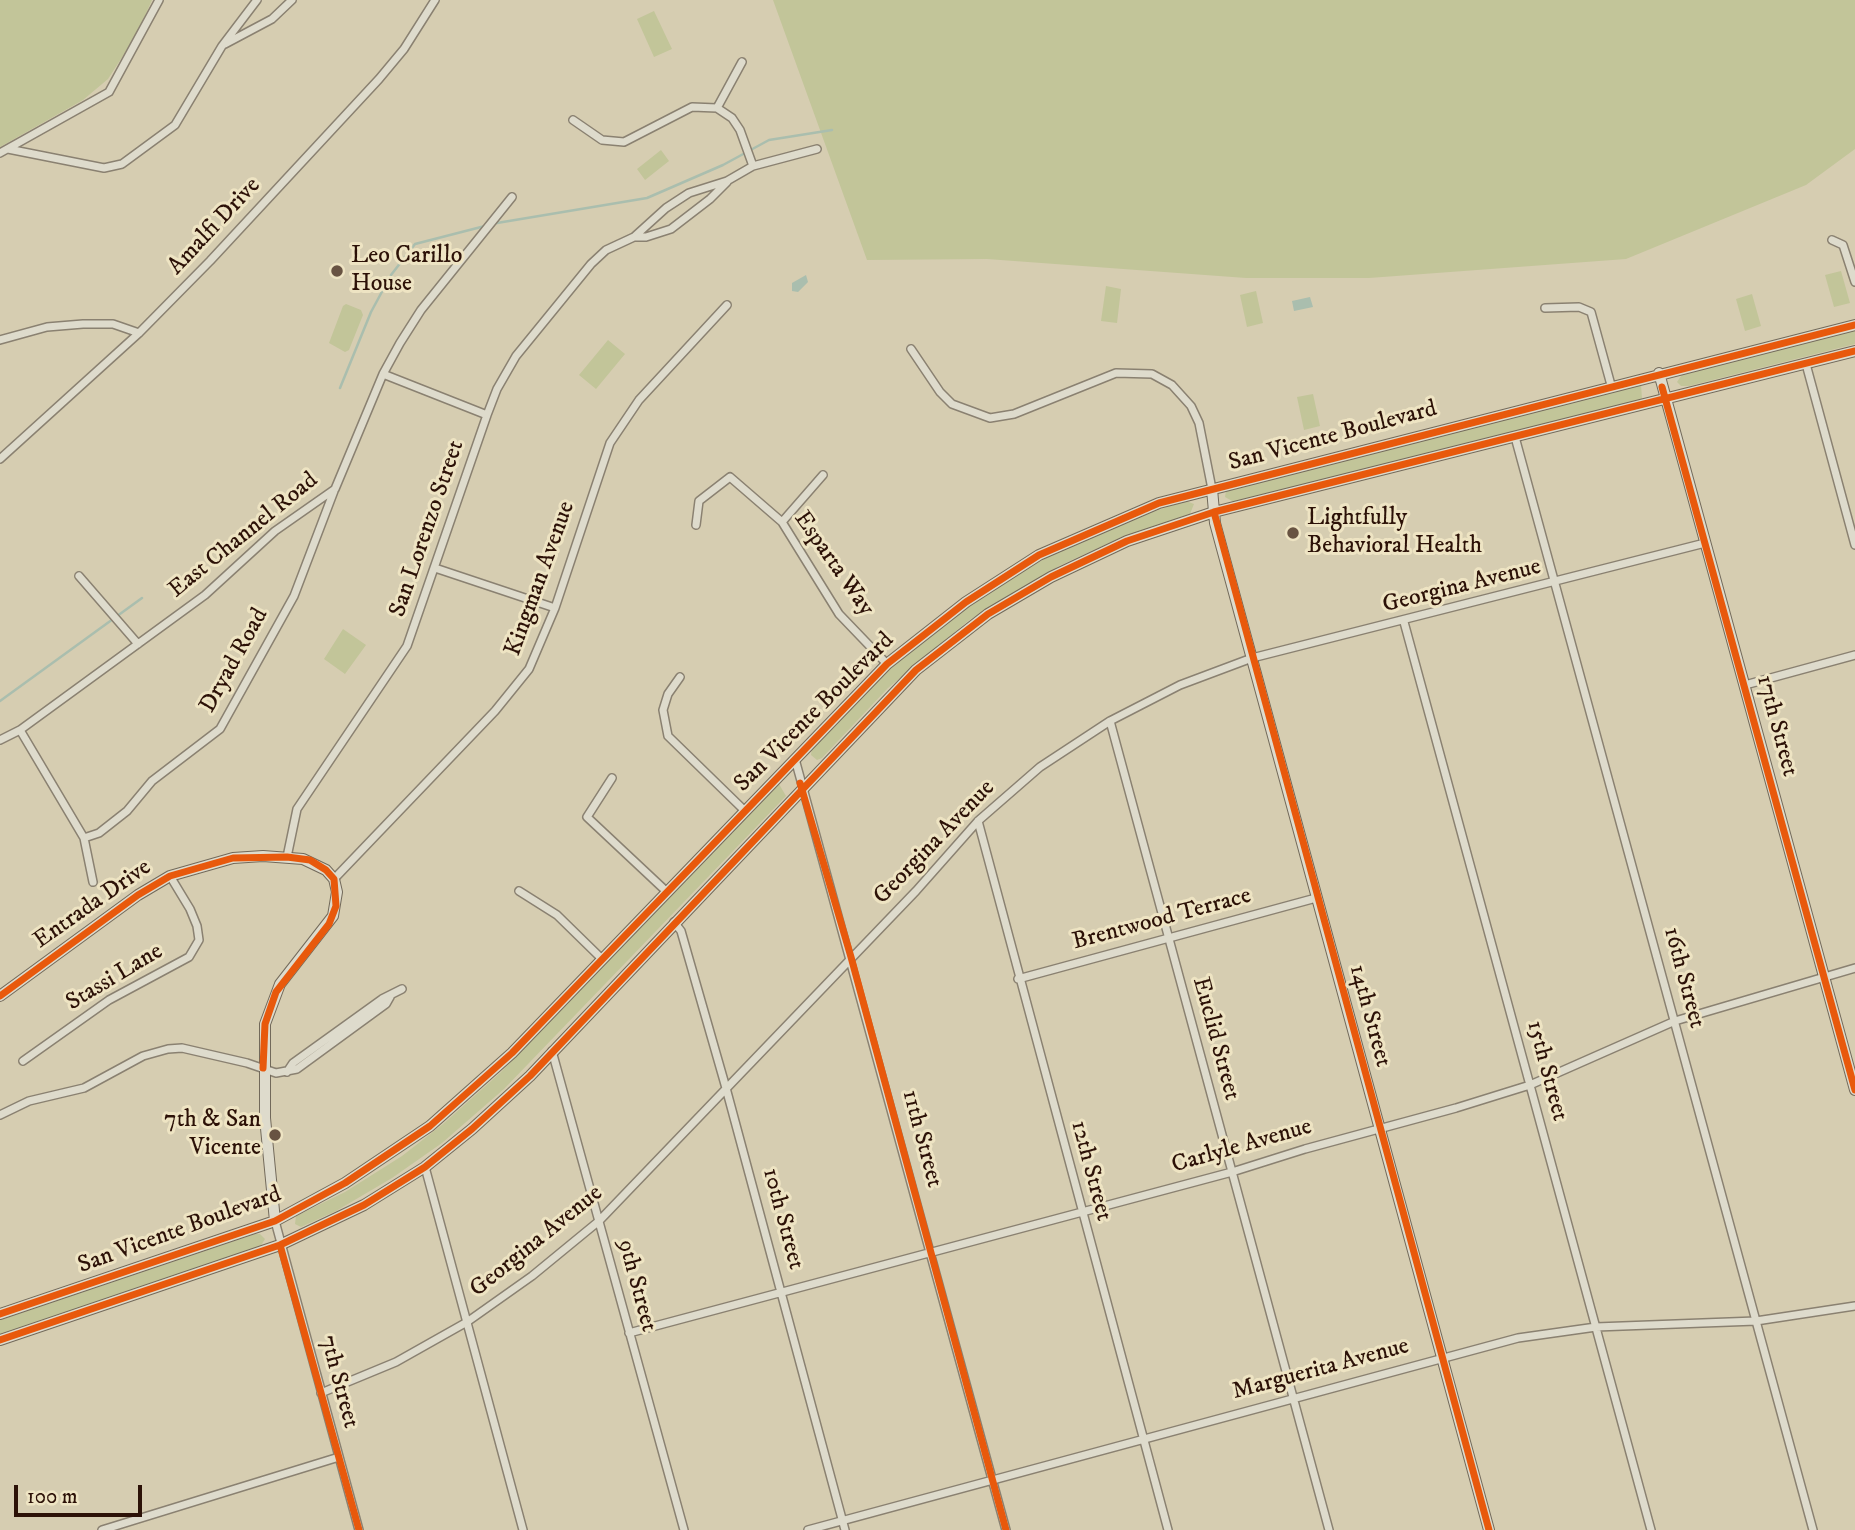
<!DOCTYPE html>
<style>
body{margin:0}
#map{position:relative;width:1855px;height:1530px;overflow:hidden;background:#d6cdb1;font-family:"IM FELL DW Pica",serif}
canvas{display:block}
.scale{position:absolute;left:14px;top:1485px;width:128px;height:32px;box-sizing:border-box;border:4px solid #2c1107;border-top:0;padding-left:9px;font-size:21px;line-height:24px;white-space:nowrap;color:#2c1107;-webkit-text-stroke:5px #eee4c3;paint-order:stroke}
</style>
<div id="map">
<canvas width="1855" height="1530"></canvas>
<div class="scale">100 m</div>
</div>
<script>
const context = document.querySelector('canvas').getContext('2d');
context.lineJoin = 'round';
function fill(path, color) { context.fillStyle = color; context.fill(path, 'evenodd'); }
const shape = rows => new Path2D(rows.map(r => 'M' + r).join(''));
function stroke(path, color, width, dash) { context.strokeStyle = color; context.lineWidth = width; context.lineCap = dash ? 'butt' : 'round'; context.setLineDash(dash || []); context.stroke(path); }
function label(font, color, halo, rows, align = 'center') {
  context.font = font + ' "IM FELL DW Pica",serif'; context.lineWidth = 6; context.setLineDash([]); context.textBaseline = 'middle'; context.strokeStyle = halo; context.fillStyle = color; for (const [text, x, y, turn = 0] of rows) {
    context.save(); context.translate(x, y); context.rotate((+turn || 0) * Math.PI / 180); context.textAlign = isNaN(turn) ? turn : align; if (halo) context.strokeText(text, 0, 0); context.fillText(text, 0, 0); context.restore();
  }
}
const green = shape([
 [0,0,152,0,137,34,108,79,83,100,0,147],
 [773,0,1855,0,1855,149,1806,185,1626,259,1369,278,1246,278,987,259,867,260],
 [654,11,672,49,654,57,637,19],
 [661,150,669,161,645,180,637,169],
 [1841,271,1850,303,1834,307,1825,275],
 [1106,286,1121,289,1117,323,1101,321],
 [1256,291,1263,323,1247,327,1240,295],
 [1752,294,1761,326,1745,331,1736,299],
 [346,304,361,310,363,315,349,350,345,352,329,343,343,306],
 [1855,329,1855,344,1689,386,1681,386,1677,382,1683,373],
 [608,340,625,354,596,389,579,375],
 [1641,384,1642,399,1234,502,1225,497,1226,491],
 [1313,394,1320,426,1304,430,1297,397],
 [1186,501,1194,504,1190,514,1122,537,1059,566,968,621,888,688,822,758,817,760,811,755,812,747,867,689,932,632,990,590,1067,546,1137,517],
 [343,629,366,645,345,674,324,659],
 [779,784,786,796,504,1089,442,1143,392,1178,336,1211,301,1227,295,1224,296,1216,345,1192,402,1156,443,1124,500,1073],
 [255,1234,260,1234,265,1239,260,1247,0,1335,0,1320]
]);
const water = shape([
 [806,275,808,282,798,292,792,291,792,283],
 [1310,297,1313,307,1294,311,1292,301]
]);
const stream = shape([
 [491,224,647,198,723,165,769,140,832,130],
 [340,388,371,312,391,275,415,244,485,226],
 [0,701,142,598]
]);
const street = shape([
 [225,44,272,19,292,0],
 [717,108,742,62],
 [573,120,602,140,624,142,692,107,717,108,732,118,740,130,753,166],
 [8,149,104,168,122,164,175,125,222,46,257,0],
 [0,153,109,92,159,0],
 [635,237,646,237,671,229,710,199,727,182],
 [1832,240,1843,245,1855,282],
 [1545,308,1579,307,1591,312,1611,385],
 [0,340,47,327,83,324,113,324,139,333],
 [911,349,940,392,952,404,990,418,1014,414,1116,373,1152,374,1172,385,1191,406,1199,423,1212,489],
 [1806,364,1855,545],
 [383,374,487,415],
 [1515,437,1813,1530],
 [0,459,139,333,210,261,379,79,404,49,435,0],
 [782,522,823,475],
 [696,525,699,501,730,477,782,522,839,614,887,664],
 [435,568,555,608],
 [79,576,138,644],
 [1404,622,1651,1530],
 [680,677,668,694,663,710,668,736,745,811],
 [1745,685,1855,655],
 [1110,721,1329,1530],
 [20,730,84,838,93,882],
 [0,740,20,730,205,595,275,531,335,489,383,374,400,343,421,310,512,197],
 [795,759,1006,1530],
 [612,778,587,817,667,892],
 [978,821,1168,1530],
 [84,838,99,833,127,811,152,781,220,729,294,596,334,491],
 [287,857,297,809,407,646,487,415,497,389,516,356,591,264,606,250,634,237,666,208,689,193,727,181,753,166,817,149],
 [334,879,495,711,529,669,555,608,610,443,639,400,727,305],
 [519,891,557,915,602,959],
 [674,922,681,931,726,1088,845,1530],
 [1018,979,1316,898],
 [552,1051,684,1530],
 [23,1061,109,1000,189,957,199,940,197,926,190,909,170,876],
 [287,1072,293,1063,382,999,402,989],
 [0,1115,29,1101,84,1088,143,1056,168,1049,182,1048,247,1063,276,1073,297,1069,386,1004,390,997],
 [425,1167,523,1530],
 [275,1221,359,1530],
 [629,1333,1232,1172,1305,1149,1456,1108,1530,1085,1675,1021,1855,968],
 [321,1393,396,1362,467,1322,532,1276,599,1221,916,891,978,821,1040,767,1110,721,1180,685,1252,658,1705,543],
 [102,1530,339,1457],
 [808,1530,1518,1338,1596,1327,1756,1321,1855,1306]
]);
const secondary = shape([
 [1659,373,1855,1090],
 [1212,489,1215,523,1489,1530],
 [0,996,138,895,170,876,233,858,263,856,303,859,326,870,334,879,337,892,333,916,280,984,265,1024,265,1118,275,1221],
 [0,1314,275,1221,345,1183,430,1126,512,1053,887,664,966,602,1039,555,1159,503,1855,325],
 [0,1340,280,1245,364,1205,425,1167,472,1129,530,1076,916,670,988,614,1051,577,1127,541,1214,512,1855,351]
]);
const cycleway = shape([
 [1662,387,1855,1090],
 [1214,512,1489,1530],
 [800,783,851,957,1006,1530],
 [0,996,138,895,170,876,233,858,287,857,310,860,326,870,334,879,336,906,329,924,276,992,265,1024,263,1068],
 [280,1245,359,1530],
 [0,1314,275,1221,345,1183,430,1126,512,1053,887,664,966,602,1039,555,1159,503,1855,325],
 [0,1340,280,1245,364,1205,425,1167,472,1129,530,1076,916,670,988,614,1051,577,1127,541,1214,512,1855,351]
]);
const markers = [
 [337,271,7,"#685342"],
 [1293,533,7,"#685342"],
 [275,1135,7,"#685342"]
];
const streetNames = [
 ["Amalfi Drive",215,227,-47],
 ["San Vicente Boulevard",1333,437,-15],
 ["San Lorenzo Street",428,529,-71],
 ["East Channel Road",244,536,-39],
 ["Esparta Way",833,564,55],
 ["Kingman Avenue",541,579,-70],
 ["Georgina Avenue",1462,587,-14],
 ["Dryad Road",235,661,-61],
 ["San Vicente Boulevard",815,713,-45],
 ["17th Street",1776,726,75],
 ["Georgina Avenue",935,843,-46],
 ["Entrada Drive",93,905,-35],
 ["Brentwood Terrace",1162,920,-15],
 ["Stassi Lane",115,978,-31],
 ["16th Street",1683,978,75],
 ["14th Street",1369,1016,75],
 ["Euclid Street",1215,1039,75],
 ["15th Street",1546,1071,75],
 ["11th Street",921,1139,75],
 ["Carlyle Avenue",1242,1147,-16],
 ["12th Street",1090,1171,75],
 ["10th Street",782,1219,75],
 ["San Vicente Boulevard",180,1231,-20],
 ["Georgina Avenue",537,1242,-39],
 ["9th Street",636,1286,75],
 ["Marguerita Avenue",1321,1370,-15],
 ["7th Street",338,1382,75]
];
const poiNames = [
 ["Leo Carillo",351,257],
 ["House",351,285],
 ["Lightfully",1307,519],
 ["Behavioral Health",1307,547],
 ["7th & San",261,1121,"right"],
 ["Vicente",261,1149,"right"]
];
fill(green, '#c2c599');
fill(water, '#aabeae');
stroke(stream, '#aabeae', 2.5);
stroke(street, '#8a8171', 10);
stroke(secondary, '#72695a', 12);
stroke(street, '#dedbcc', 7);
stroke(secondary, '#dedbcc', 10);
stroke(cycleway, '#e8590c', 7);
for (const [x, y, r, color] of markers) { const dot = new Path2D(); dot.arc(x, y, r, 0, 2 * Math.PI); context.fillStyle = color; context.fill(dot); stroke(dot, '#eee4c3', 2.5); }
label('24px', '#2c1107', '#eee4c3', streetNames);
label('24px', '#2c1107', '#eee4c3', poiNames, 'left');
</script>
